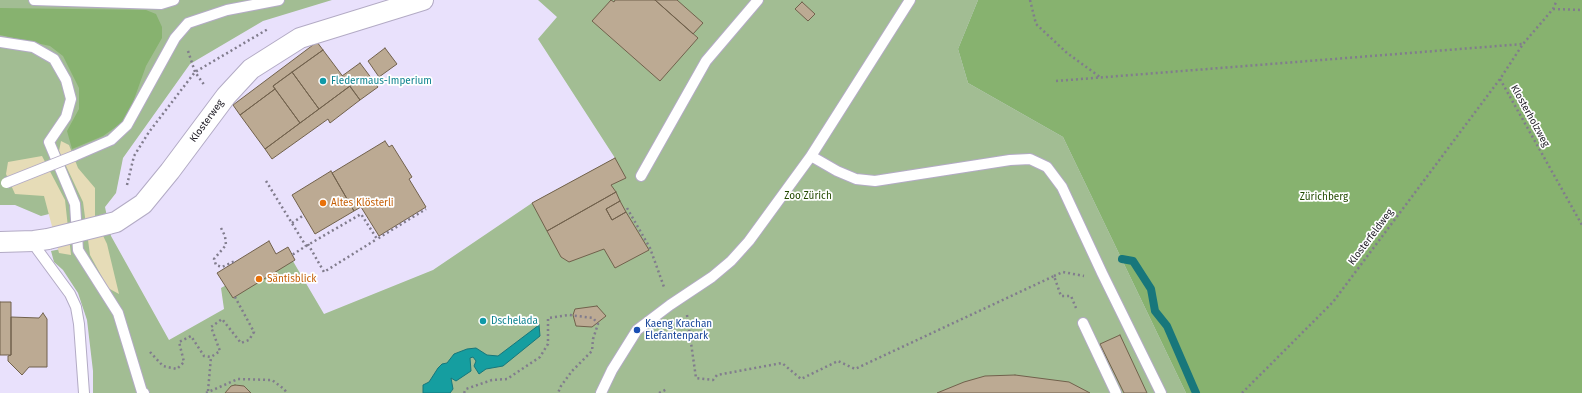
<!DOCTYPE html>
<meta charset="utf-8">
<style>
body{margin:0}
canvas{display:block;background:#e9e1fc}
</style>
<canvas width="1582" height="393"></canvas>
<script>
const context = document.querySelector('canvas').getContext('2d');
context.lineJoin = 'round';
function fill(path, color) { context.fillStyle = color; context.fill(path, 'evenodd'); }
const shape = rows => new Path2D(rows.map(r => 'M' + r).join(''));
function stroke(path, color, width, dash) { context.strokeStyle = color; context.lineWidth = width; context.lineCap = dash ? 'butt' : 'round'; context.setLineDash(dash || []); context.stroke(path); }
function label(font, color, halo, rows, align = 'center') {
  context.font = font + ' "Fira Sans",sans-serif'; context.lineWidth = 3.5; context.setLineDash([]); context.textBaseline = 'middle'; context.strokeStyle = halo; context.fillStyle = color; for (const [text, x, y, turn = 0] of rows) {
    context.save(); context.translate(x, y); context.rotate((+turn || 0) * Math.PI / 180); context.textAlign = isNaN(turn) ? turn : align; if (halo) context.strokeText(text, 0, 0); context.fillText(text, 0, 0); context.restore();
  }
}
const green = shape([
 [0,0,332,0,263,21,190,64,123,158,116,193,105,207,111,236,169,340,224,309,221,288,287,251,324,314,433,270,532,203,615,158,538,39,557,17,538,0,978,0,958,49,968,83,1063,137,1186,393,93,393,93,371,87,320,78,293,63,270,54,262,51,251,61,249,53,213,41,216,15,205,0,205]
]);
const forest = shape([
 [978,0,1582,0,1582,393,1186,393,1063,137,968,83,958,49],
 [0,8,146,10,156,14,162,27,162,38,146,66,127,119,103,136,72,149,67,131,79,109,79,88,63,56,50,46,0,35]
]);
const sand = shape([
 [61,141,69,145,78,168,95,188,95,219,107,244,119,294,108,288,90,255,83,202,59,151],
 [42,156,65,200,71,255,59,253,44,196,15,194,6,174,8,162]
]);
const water = shape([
 [539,325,540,336,503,366,486,369,479,374,474,366,476,361,473,357,470,358,471,371,456,381,451,378,453,389,450,393,423,393,423,385,429,382,438,368,442,364,447,363,454,354,467,349,476,348,487,355,498,356,539,325]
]);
const stream = shape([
 [1122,259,1133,261,1151,289,1155,311,1167,326,1196,393]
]);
const building = shape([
 [611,0,614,2,615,0,655,0,698,38,660,81,592,21,611,0],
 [655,0,677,0,703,23,693,34,655,0],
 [802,2,815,14,808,21,795,9,802,2],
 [317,42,323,50,273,86,275,89,240,115,233,105,317,42],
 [385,48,397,64,379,77,368,61,385,48],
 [323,50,350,86,319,109,292,72,323,50],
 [360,63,378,87,360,100,342,76,360,63],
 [292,72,319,109,300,123,273,86,292,72],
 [350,86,360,100,330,123,328,119,272,159,265,149,350,86],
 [275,89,300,123,265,149,240,115,275,89],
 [385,141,389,147,392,145,412,177,409,179,426,207,379,236,361,207,354,211,332,173,385,141],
 [615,158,626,178,611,185,616,192,547,231,532,203,615,158],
 [331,171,354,211,315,234,292,195,331,171],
 [616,192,620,201,606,209,612,220,626,212,649,250,615,268,604,249,569,262,561,257,547,231,616,192],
 [620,201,626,212,612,220,606,209,620,201],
 [269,241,276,254,288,247,295,260,233,298,217,273,269,241],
 [0,302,11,302,11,355,0,355,0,302],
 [597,306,606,316,592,327,576,326,573,315,575,309,597,306],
 [43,313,47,319,47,367,29,367,22,375,8,361,8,356,11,355,11,317,39,318,43,313],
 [1120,335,1147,393,1124,393,1100,344,1120,335],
 [1015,375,1069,382,1090,393,937,393,964,382,985,376,1015,375],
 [235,385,244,386,251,393,225,393,231,386,235,385]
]);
const path = shape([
 [1030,0,1036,24,1067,53,1100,77],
 [1553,9,1582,10],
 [188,51,195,72,205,86],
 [1500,79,1582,225],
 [1056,81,1523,44],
 [266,181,306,246,292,255],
 [127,185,134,156,149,132,195,72,268,29],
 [627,208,650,248,664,287],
 [292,223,304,215],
 [221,228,225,236,226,245,214,259,216,265,222,267,235,261],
 [308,244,324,272,377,239],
 [306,246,361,214,377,239,426,209],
 [1054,276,1063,272,1084,276],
 [687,315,696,378,713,380,717,375,782,363,801,379,838,361,855,369,1054,276,1061,296,1071,296,1076,308],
 [150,352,163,366,177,369,184,362,179,342,191,336,204,356,211,357,220,351,211,327,222,319,241,343,249,340,254,332,235,297],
 [208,391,211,357],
 [206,393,238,379,272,380,284,389,287,393],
 [464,393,466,389,492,380,507,379,540,357,548,344,548,318,569,315,593,318,598,324,593,339,592,351,572,371,561,386,558,393],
 [659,393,667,389],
 [1242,393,1333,302,1500,79,1523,44,1553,9,1557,0]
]);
const service = shape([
 [34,0,161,4,174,0],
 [0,42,33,47,54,59,66,80,71,99,66,117,49,142,75,204,78,250,118,313,142,392,144,393],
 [74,156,111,140,127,125,175,38,188,23,227,10,279,0],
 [811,156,837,171,856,179,875,181,1010,160,1030,159,1047,167,1062,187,1102,273,1161,393],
 [641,176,706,61,758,0],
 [37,249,70,294,76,307,79,324,84,393],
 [1083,323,1116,393],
 [601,393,612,370,637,330,670,305,712,277,731,261,749,241,811,156,910,0]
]);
const minor = shape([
 [108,224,116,222,143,204,170,171,226,96,251,69,300,38,423,0],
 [0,242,34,241,48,239]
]);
const serviceBridge = shape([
 [6,183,74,156]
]);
const minorBridge = shape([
 [48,239,108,224]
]);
const markers = [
 [323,81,4,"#0f9aa8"],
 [323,203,4,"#e8710a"],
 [259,279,4,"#e8710a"],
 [483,321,4,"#0f9aa8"],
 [637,330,4,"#1a4fb4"]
];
const cultureNames = [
 ["Fledermaus-Imperium",331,81],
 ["Dschelada",491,321]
];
const streetNames = [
 ["Klosterholzweg",1530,116,61],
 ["Klosterweg",207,121,-54],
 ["Klosterfeldweg",1371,237,-53]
];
const parkNames = [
 ["Zoo Zürich",808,196],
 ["Zürichberg",1324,197]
];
const foodNames = [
 ["Altes Klösterli",331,203],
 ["Säntisblick",267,279]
];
const transitNames = [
 ["Kaeng Krachan",645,324],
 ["Elefantenpark",645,336]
];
fill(green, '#a2bd93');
fill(forest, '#87b26f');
fill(sand, '#e6dcb7');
fill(water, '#159ea0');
stroke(water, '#18777b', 1);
stroke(stream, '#18777b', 8);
fill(building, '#bcaa93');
stroke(building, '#71614c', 1);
stroke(service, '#b3abc5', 12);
stroke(minor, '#b3abc5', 22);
stroke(path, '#817c8d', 2.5, [2, 3]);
stroke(service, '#fff', 10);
stroke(minor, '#fff', 20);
stroke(serviceBridge, '#b3abc5', 12, []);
stroke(minorBridge, '#b3abc5', 22, []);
stroke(serviceBridge, '#fff', 10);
stroke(minorBridge, '#fff', 20);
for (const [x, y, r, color] of markers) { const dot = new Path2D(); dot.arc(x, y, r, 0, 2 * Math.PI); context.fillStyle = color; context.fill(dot); stroke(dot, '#fff', 1.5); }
label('10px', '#0d838f', '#fff', cultureNames, 'left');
label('10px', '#1f1c25', '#fff', streetNames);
label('10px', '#234a00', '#fff', parkNames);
label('10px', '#c56008', '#fff', foodNames, 'left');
label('10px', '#164399', '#fff', transitNames, 'left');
</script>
